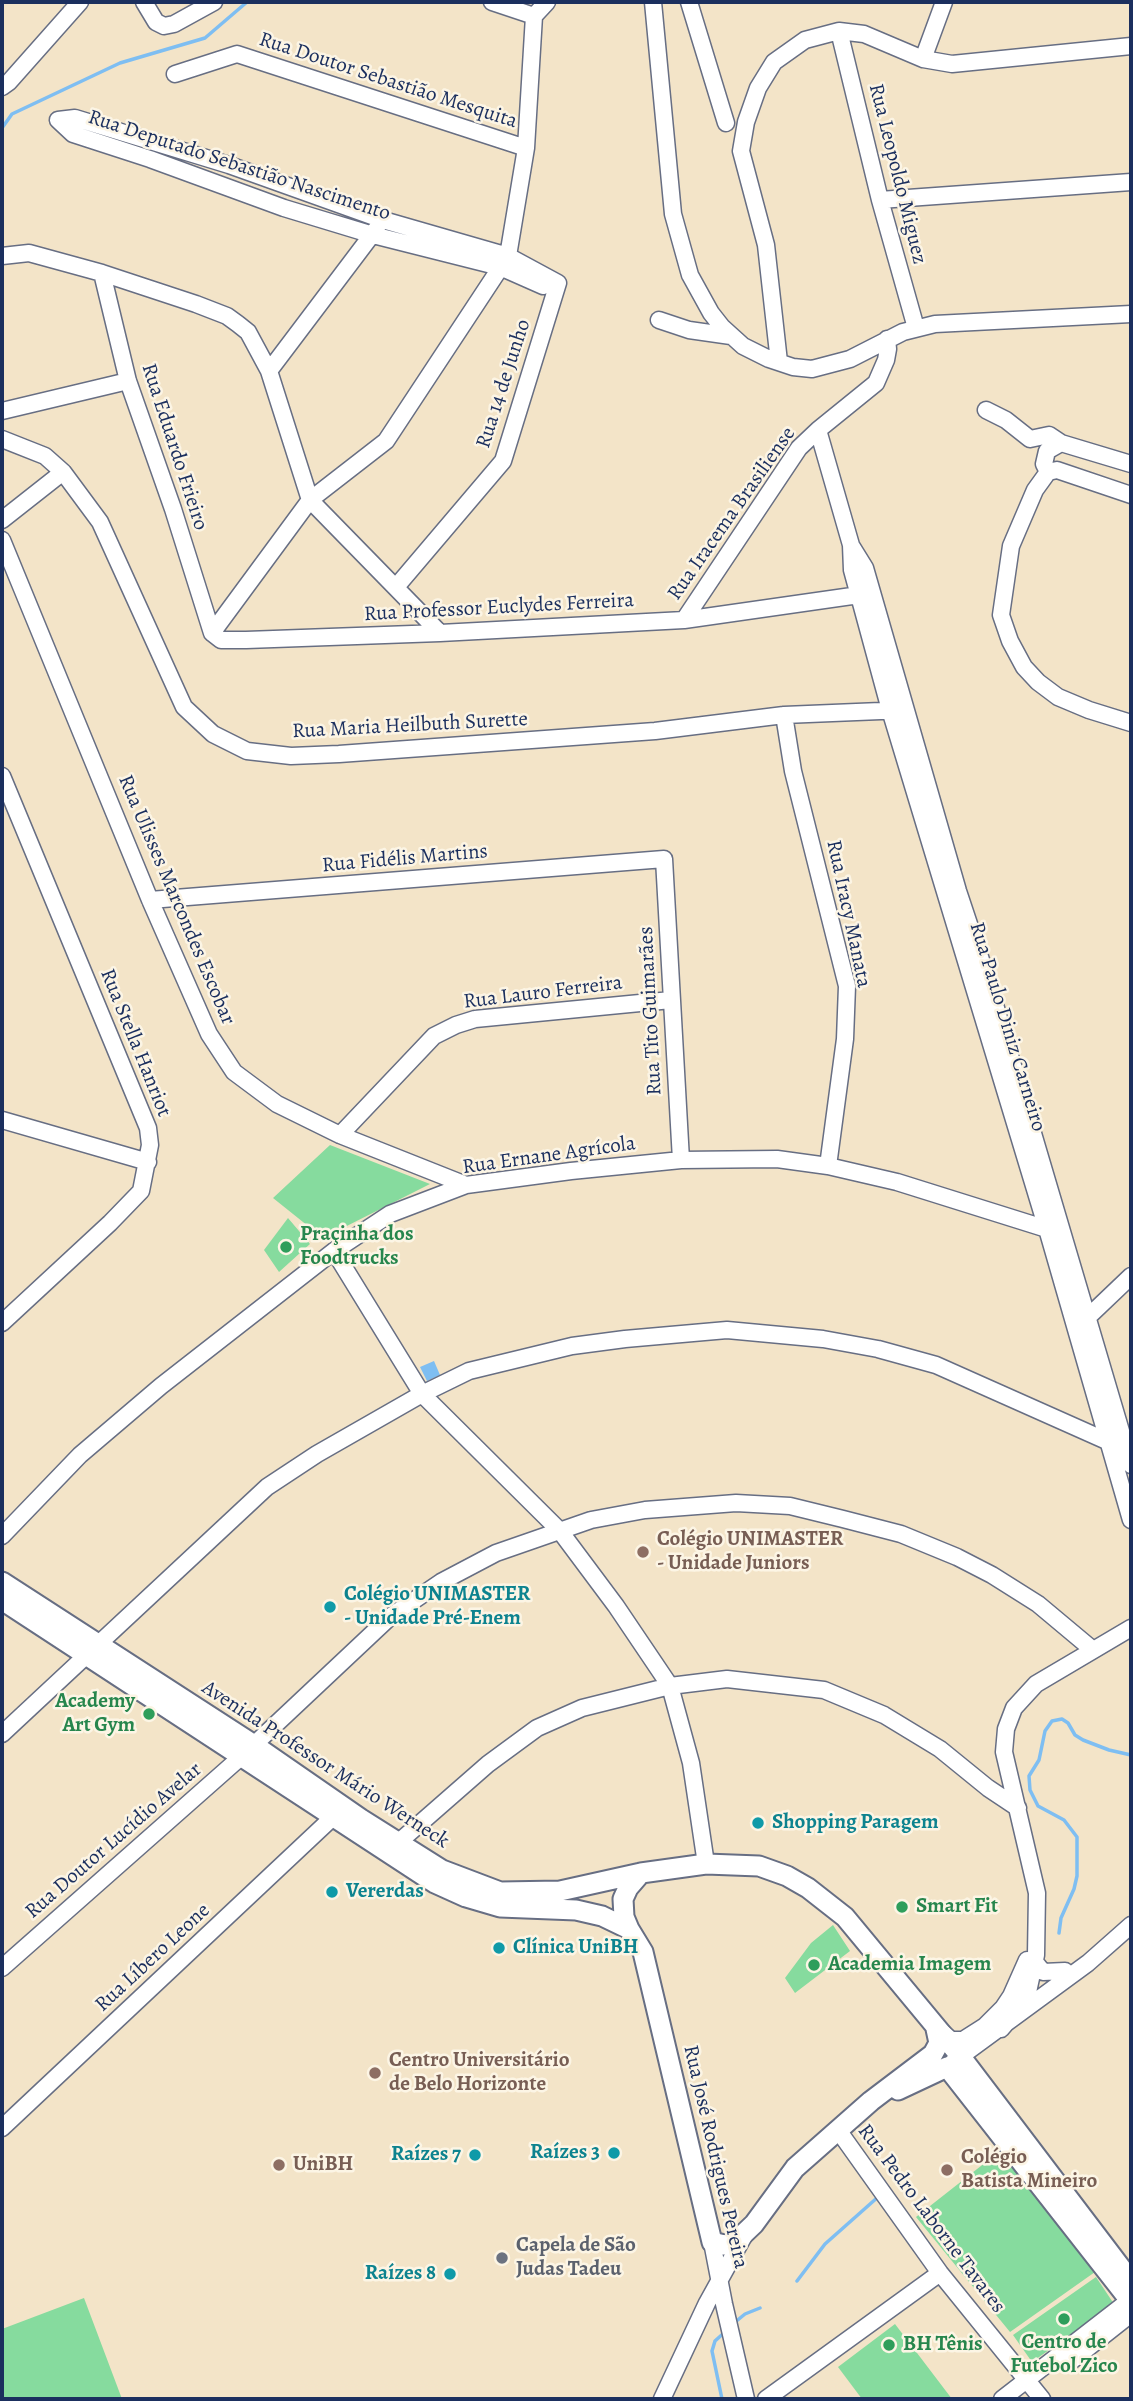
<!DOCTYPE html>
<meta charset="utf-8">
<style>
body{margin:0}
#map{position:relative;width:1133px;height:2401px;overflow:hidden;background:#f3e4c8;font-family:Alegreya,serif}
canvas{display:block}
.frame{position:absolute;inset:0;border:4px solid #1b2f5e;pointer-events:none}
</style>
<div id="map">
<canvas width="1133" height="2401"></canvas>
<div class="frame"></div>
</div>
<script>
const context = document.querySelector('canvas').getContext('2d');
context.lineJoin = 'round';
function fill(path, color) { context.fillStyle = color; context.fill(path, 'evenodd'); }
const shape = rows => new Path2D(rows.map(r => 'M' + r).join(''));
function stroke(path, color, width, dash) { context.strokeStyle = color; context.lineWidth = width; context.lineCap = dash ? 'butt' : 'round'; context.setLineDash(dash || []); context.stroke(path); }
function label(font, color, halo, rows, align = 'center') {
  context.font = font + ' Alegreya,serif'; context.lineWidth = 5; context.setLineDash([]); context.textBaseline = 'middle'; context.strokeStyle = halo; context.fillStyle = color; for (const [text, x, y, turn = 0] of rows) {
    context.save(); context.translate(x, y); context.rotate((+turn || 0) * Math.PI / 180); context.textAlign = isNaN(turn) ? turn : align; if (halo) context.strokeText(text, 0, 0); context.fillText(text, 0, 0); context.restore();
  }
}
const green = shape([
 [330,1145,430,1184,323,1238,273,1198],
 [288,1218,310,1244,279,1272,264,1250],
 [833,1925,850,1951,795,1993,785,1978,811,1943],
 [1000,2151,1095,2272,1010,2332,916,2217],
 [1096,2277,1114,2304,1032,2362,1013,2335],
 [84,2298,122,2399,2,2399,2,2329],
 [895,2324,952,2399,862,2399,838,2367]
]);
const water = shape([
 [434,1361,440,1375,427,1381,420,1367]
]);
const stream = shape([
 [2,128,12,114,120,63,205,38,247,2],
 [1059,1933,1061,1918,1074,1889,1077,1876,1077,1837,1064,1820,1038,1806,1030,1790,1029,1776,1039,1760,1045,1731,1052,1721,1062,1719,1068,1723,1075,1735,1083,1740,1109,1750,1131,1755],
 [797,2281,825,2244,878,2197],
 [734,2323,745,2314,760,2308],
 [722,2399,712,2351,715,2341,726,2331]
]);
const minor = shape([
 [144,2,156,22,164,26,174,24,214,2],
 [492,2,534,16],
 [653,2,673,214,690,275,711,313,722,327,743,346,769,359,793,367,812,369,850,359,903,332,935,324,1131,314],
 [689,2,726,123],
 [839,31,880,200,916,328],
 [923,59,944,2],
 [175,74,237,54,526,148],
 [2,87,9,82,80,2],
 [58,120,75,118,229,165,383,220,508,256,558,283,503,461,396,587],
 [58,120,73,134,150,159,284,208,373,235,500,267,543,286],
 [880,200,1131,182],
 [2,256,29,253,102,273,196,304,227,316,238,324,248,332,269,371,310,500,440,633],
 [102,273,128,381,173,509,212,633],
 [659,320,689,330,731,336],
 [779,362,766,245,741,151,746,122,758,88,774,62,805,40,839,31,864,34,923,59,952,64,1131,46],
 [269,371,377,228],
 [986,410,1006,420,1030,439,1049,435,1061,443,1131,464],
 [2,411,128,381],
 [818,430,851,545,852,570,890,710,1047,1229,1131,1520],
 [2,439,45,456,63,472,100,522,184,707,213,734,247,751,291,756,339,754,655,731,784,715,905,710],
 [1048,472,1044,464,1047,451,1061,443],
 [1131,495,1057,470,1048,472,1035,490,1011,546,1001,615,1010,641,1024,667,1038,682,1058,697,1089,710,1131,723],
 [2,520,63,472],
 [2,540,150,900,209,1034,234,1072,277,1104,340,1135,466,1185],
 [852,547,865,568,958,891,988,981,1131,1465],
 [684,620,799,448,818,430,876,383,886,360,888,349,887,339],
 [212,633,310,500,386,441,508,256,526,148,534,16,547,2],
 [212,633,221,640,246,640,440,633,684,620,866,594],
 [784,715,793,771,847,986,845,1039,828,1166],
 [2,776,148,1128,150,1145,141,1191,110,1223,2,1323],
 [150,900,664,859,681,1160],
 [2,1120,148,1162],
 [340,1135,434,1036,456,1025,475,1019,671,1000],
 [334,1251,422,1394,560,1531,616,1606,670,1686,691,1763,706,1864],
 [1081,1320,1088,1317,1131,1276],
 [2,1536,80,1455,161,1386,334,1251,390,1214,466,1185,571,1171,681,1160,777,1159,828,1166,897,1182,1047,1229],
 [2,1734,267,1487,317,1454,422,1394,469,1371,572,1346,625,1339,727,1330,823,1339,878,1349,936,1365,1109,1442],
 [400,1841,488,1764,537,1728,582,1708,670,1686,727,1679,824,1690,884,1715,940,1749,988,1788,1018,1808],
 [1035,1962,1043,1972,1065,1971],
 [2,1968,242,1756,391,1616,441,1582,496,1553,591,1520,645,1510,736,1503,790,1506,843,1519,901,1534,957,1557,992,1575,1038,1604,1093,1650],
 [1001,2029,1024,2002,1028,1992,1036,1955,1037,1893,1004,1752,1006,1729,1014,1708,1036,1684,1131,1628],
 [943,2033,951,2040,963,2040,985,2026,1003,2008,1011,1996,1027,1960],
 [953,2062,1088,1963,1131,1925],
 [2,2128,332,1818],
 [838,2130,940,2273,1042,2399],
 [712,2242,724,2304,746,2399],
 [1070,2362,1131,2314],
 [662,2399,707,2303,744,2236],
 [766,2399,940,2273],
 [1002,2399,1131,2299]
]);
const major = shape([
 [2,1582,254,1745,361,1819,442,1870,500,1892,560,1891,641,1873,706,1864,759,1866,787,1876,808,1888,845,1917,961,2057,1131,2281],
 [2,1600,435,1883,466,1897,500,1907,576,1910,602,1916,629,1929],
 [641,1873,628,1888,623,1899,624,1917,629,1929,643,1952,712,2242,724,2245,734,2243,754,2224,795,2168,871,2101,933,2054,939,2043,936,2029],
 [898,2090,947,2067,1131,2302]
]);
const markers = [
 [286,1247,7,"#2e9e5b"],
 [643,1552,7,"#8d6e63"],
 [330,1607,7,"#0f9aa8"],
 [149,1714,7,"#2e9e5b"],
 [758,1823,7,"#0f9aa8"],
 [332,1892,7,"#0f9aa8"],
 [902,1907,7,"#2e9e5b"],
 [499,1948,7,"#0f9aa8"],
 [814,1965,7,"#2e9e5b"],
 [375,2073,7,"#8d6e63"],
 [614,2153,7,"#0f9aa8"],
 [475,2155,7,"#0f9aa8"],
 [279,2165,7,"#8d6e63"],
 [947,2170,7,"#8d6e63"],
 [502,2258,7,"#6b7280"],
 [450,2274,7,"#0f9aa8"],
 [1064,2319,7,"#2e9e5b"],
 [889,2345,7,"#2e9e5b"]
];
const streetNames = [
 ["Rua Doutor Sebastião Mesquita",388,81,18],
 ["Rua Deputado Sebastião Nascimento",239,166,18],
 ["Rua Leopoldo Miguez",897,174,76],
 ["Rua 14 de Junho",504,384,-72],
 ["Rua Eduardo Frieiro",174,447,72],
 ["Rua Iracema Brasiliense",732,514,-55],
 ["Rua Professor Euclydes Ferreira",499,608,-3],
 ["Rua Maria Heilbuth Surette",410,726,-3],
 ["Rua Fidélis Martins",405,859,-5],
 ["Rua Ulisses Marcondes Escobar",176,900,67],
 ["Rua Iracy Manata",848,914,78],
 ["Rua Lauro Ferreira",543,993,-7],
 ["Rua Tito Guimarães",651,1011,-93],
 ["Rua Paulo Diniz Carneiro",1007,1027,73],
 ["Rua Stella Hanriot",135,1043,68],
 ["Rua Ernane Agrícola",549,1156,-8],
 ["Avenida Professor Mário Werneck",325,1765,33],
 ["Rua Doutor Lucídio Avelar",114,1841,-41],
 ["Rua Líbero Leone",153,1958,-43],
 ["Rua José Rodrigues Pereira",715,2157,77],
 ["Rua Pedro Laborne Tavares",931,2219,53]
];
const leisureNames = [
 ["Praçinha dos",300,1235],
 ["Foodtrucks",300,1259],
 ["Academy",135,1702,"right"],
 ["Art Gym",135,1726,"right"],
 ["Smart Fit",916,1907],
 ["Academia Imagem",828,1965],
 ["Centro de",1064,2343,"center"],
 ["Futebol Zico",1064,2367,"center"],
 ["BH Tênis",903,2345]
];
const educationNames = [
 ["Colégio UNIMASTER",657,1540],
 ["- Unidade Juniors",657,1564],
 ["Centro Universitário",389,2061],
 ["de Belo Horizonte",389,2085],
 ["Colégio",961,2158],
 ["Batista Mineiro",961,2182],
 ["UniBH",293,2165]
];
const cultureNames = [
 ["Colégio UNIMASTER",344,1595],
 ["- Unidade Pré-Enem",344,1619],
 ["Shopping Paragem",772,1823],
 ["Vererdas",346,1892],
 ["Clínica UniBH",513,1948],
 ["Raízes 3",600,2153,"right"],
 ["Raízes 7",461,2155,"right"],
 ["Raízes 8",436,2274,"right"]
];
const worshipNames = [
 ["Capela de São",516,2246],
 ["Judas Tadeu",516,2270]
];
fill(green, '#86db9e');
fill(water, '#7ebef2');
stroke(stream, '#7ebef2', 3.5);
stroke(minor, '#676e83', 19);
stroke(major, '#676e83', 23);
stroke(minor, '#fff', 16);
stroke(major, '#fff', 19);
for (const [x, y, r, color] of markers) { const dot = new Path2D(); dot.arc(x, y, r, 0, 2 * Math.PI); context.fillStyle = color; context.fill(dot); stroke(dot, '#fcf5e5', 2.5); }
label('21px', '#1b2f5e', '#fcf5e5', streetNames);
label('bold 21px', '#27864d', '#fcf5e5', leisureNames, 'left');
label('bold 21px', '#785e54', '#fcf5e5', educationNames, 'left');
label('bold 21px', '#0d838f', '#fcf5e5', cultureNames, 'left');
label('bold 21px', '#5b616d', '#fcf5e5', worshipNames, 'left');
</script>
